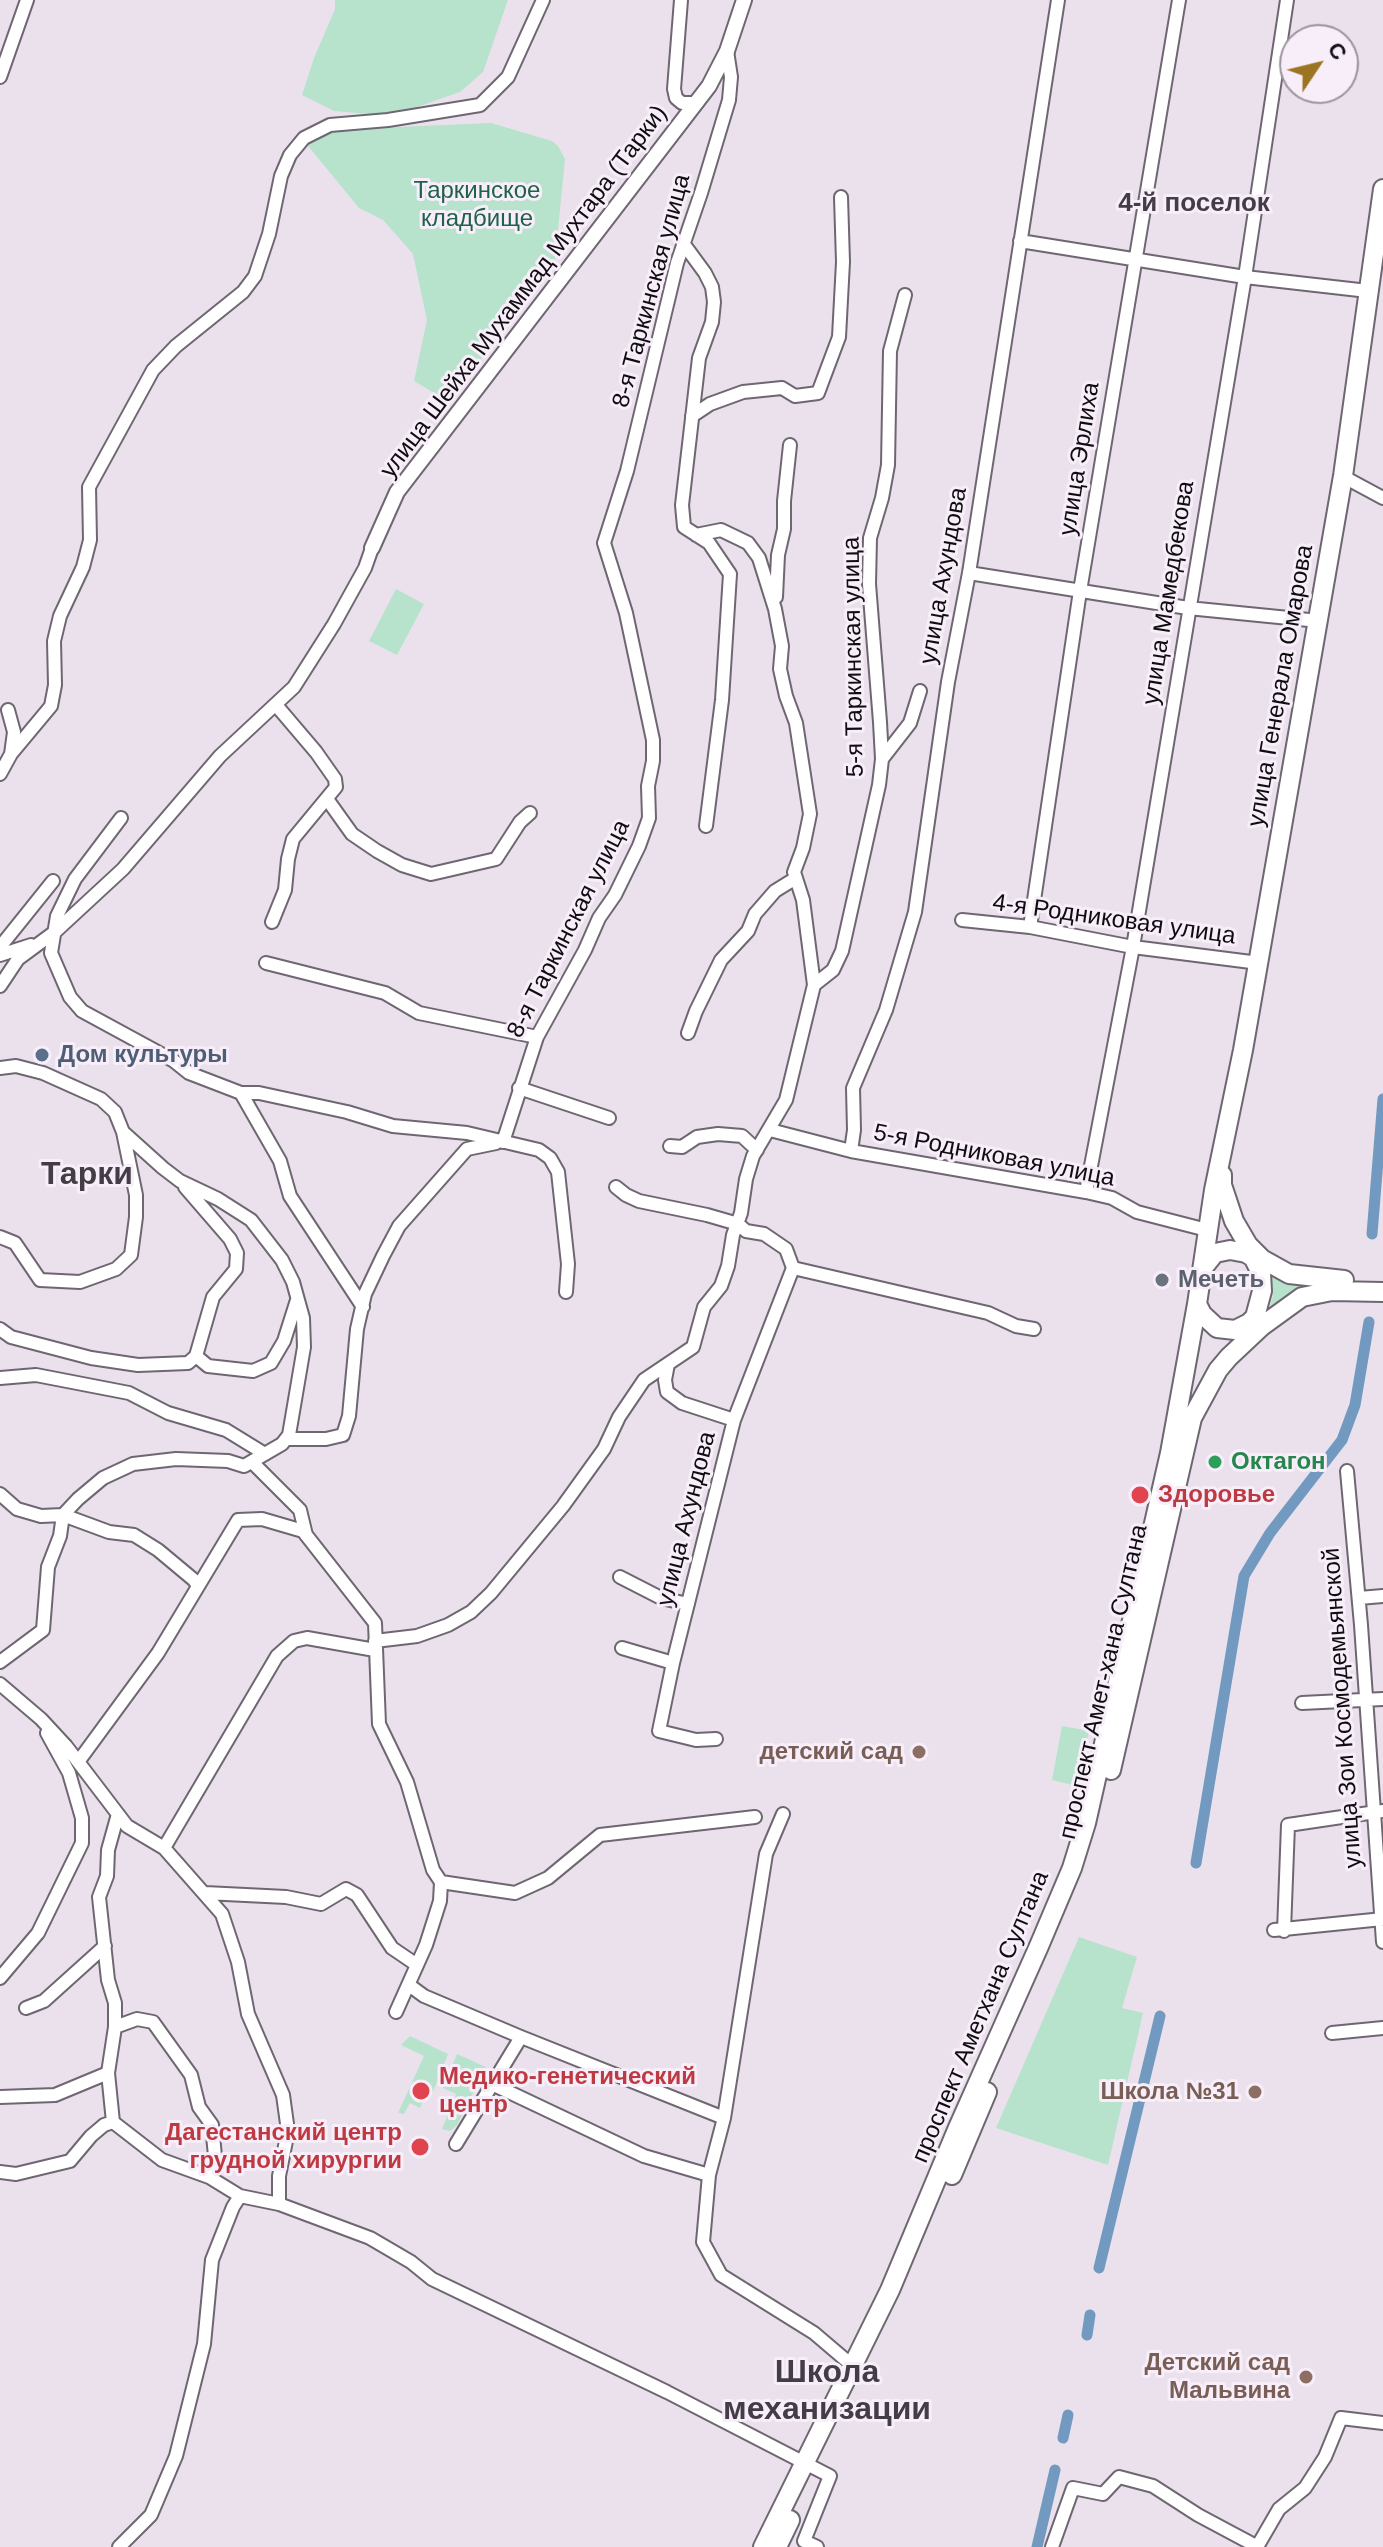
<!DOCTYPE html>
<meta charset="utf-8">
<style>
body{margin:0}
#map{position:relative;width:1383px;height:2547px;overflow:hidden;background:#eae1ed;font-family:Arial,sans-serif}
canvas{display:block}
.north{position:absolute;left:1279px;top:24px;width:80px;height:80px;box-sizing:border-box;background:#f7eefa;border:2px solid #9b949d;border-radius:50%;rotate:55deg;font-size:22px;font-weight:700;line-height:32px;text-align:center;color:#100d11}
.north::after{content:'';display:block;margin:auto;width:28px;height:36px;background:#9b7521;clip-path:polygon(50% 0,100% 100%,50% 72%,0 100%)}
</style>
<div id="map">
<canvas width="1383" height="2547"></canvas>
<div class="north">С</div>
</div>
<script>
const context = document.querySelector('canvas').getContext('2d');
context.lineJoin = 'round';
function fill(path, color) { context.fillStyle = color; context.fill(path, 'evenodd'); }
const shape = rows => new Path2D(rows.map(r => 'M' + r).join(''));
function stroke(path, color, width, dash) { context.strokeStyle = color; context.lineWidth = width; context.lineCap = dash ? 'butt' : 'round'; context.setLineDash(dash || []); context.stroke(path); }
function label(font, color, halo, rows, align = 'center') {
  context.font = font + ' Arial,sans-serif'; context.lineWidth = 6; context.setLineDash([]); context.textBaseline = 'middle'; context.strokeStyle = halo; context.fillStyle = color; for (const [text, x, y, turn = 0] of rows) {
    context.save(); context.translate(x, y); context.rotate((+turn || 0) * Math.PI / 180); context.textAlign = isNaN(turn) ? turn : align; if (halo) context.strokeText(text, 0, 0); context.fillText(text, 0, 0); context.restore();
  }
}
const green = shape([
 [335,0,508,0,483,72,460,92,400,113,380,115,334,111,302,95,314,58,335,9],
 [491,123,552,141,558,146,565,159,555,260,449,402,414,381,427,320,413,254,383,220,359,208,304,141,332,127,374,128],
 [396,589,424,604,397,655,369,641],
 [1271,1276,1307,1288,1268,1314,1273,1296],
 [1062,1726,1089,1731,1077,1786,1052,1780],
 [1079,1937,1137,1957,1122,2008,1143,2013,1108,2165,996,2128],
 [410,2036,448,2054,433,2092,428,2090,420,2108,410,2103,404,2114,398,2113,424,2056,401,2045],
 [457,2054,486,2067,457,2125,450,2131,442,2129,456,2094,443,2088]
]);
const canal = shape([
 [1372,1234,1383,1099],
 [1196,1863,1244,1576,1270,1533,1342,1440,1355,1405,1369,1322],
 [1099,2268,1160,2016],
 [1087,2335,1090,2315],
 [1063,2438,1068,2415],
 [1037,2547,1055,2470]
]);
const minor = shape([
 [681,0,674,89,676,98,682,103,697,103],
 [0,77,27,0],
 [1020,241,1245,277,1368,291],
 [683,243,705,273,712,287,714,302,712,322,699,358,682,505,684,527,709,543,730,574,722,700,706,826],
 [692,416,710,404,743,392,782,388,795,396,818,393,839,337,843,262,841,197],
 [1344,477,1383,498],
 [696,535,721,530,748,543,759,558,775,609,782,646,780,669,786,696,796,723,810,814,803,848,794,872,803,900,814,985],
 [969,573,1188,608,1319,621],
 [776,597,778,555,784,529,784,501,790,445],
 [11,754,51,706,55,685,54,641,60,616,83,567,90,540,89,487,153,370,176,346,243,292,255,276,269,234,281,176,290,155,304,138,330,125,388,120,480,105,508,77,543,0],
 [882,759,910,723,920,691],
 [0,774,11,754,14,732,8,710],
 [327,799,352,834,377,851,402,865,431,874,496,859,520,822,530,813],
 [121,818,75,879,57,916,51,953,70,997,82,1011,174,1061,189,1073,241,1093],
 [962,920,1030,927,1133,947,1259,963],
 [272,922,285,890,288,859,293,839,336,787,335,779,316,752,276,705],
 [1030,927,1080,591,1179,0],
 [0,947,53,881],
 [0,955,31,945],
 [266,963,385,993,419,1013,537,1037],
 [0,986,18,959,56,931,123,869,220,756,294,687,334,624,365,568,372,548],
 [688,1033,696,1011,721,960,748,931,755,914,775,891,796,878],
 [0,1068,16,1066,43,1073,101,1099,115,1112,123,1132,163,1168,180,1181,218,1199,251,1220,282,1260,293,1282,303,1318,304,1347,289,1435,282,1444,244,1466,228,1461,176,1459,133,1464,103,1478,78,1499,63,1515,60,1536,48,1567,43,1630,0,1662],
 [519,1088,609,1118],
 [770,1130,851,1151,1086,1192,1112,1198,1137,1212,1207,1230],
 [503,1142,537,1037,585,950,599,918,615,895,639,846,649,818,648,786,653,761,653,740,626,613,604,543,627,471,677,263,701,193,729,100,731,77,727,51],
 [670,1146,682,1147,697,1137,718,1134,742,1136,757,1150],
 [851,1151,854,1130,853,1088,886,1010,915,912,948,682,969,573,1058,0],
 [616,1187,626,1195,639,1201,707,1215,738,1224,746,1231,764,1234,786,1249,793,1268],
 [1086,1192,1133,947,1245,277,1287,0],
 [0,1237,15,1243,40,1280,80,1282,116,1269,131,1255,136,1217,136,1195,123,1132],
 [793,1268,988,1313,1016,1326,1034,1329],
 [363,1307,290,1196,280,1161,241,1093,259,1093,347,1112,393,1126,467,1133,539,1150,550,1158,558,1172,568,1264,566,1292],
 [0,1329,11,1337,91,1358,138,1365,188,1363,196,1356,213,1297,236,1269,237,1253,230,1239,185,1187],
 [196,1356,208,1366,253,1371,271,1363,284,1341,297,1300],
 [668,1364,665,1380,667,1392,682,1403,734,1420],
 [0,1378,36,1375,129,1393,168,1413,226,1430,265,1454],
 [286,1439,326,1439,343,1435,349,1416,357,1329,365,1294,383,1256,399,1226,467,1149,496,1143],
 [252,1462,300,1510,306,1535],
 [1347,1471,1361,1625,1383,1942],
 [0,1494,17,1509,41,1516,63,1515,109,1532,134,1535,158,1550,194,1580,198,1586],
 [620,1577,661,1598,688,1604],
 [1359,1598,1383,1596],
 [375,1641,417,1636,448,1625,471,1612,491,1593,563,1506,604,1449,619,1417,644,1380,693,1347,704,1307,721,1286,728,1266,733,1235,741,1213,746,1179,753,1156,786,1100,814,985,833,970,842,951,879,785,882,759,880,722,869,584,870,538,882,498,888,465,890,351,905,295],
 [622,1648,673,1663],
 [0,1684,41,1719,66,1746,127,1826,164,1848,222,1914,238,1962,248,2014,283,2095,288,2131,279,2176,279,2204],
 [1302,1703,1383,1699],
 [716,1739,696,1740,659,1731,673,1663,734,1420,793,1268],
 [78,1762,158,1653,238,1520,262,1519,303,1531,375,1623,379,1724,407,1782,433,1870,441,1882,440,1901,426,1945,396,2012],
 [783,1814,766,1854,724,2118,709,2175,703,2242,721,2275,814,2333,861,2373],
 [164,1848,277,1656,294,1641,307,1638,375,1650],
 [441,1882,515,1893,548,1878,600,1835,755,1817],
 [205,1893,286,1897,321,1904,346,1889,357,1895,392,1948,417,1965],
 [1274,1930,1383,1919],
 [1284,1931,1288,1825,1383,1811],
 [0,1978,38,1933,82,1843,82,1818,69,1773,47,1733],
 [409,1985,424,1996,521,2037,724,2118],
 [26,2008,44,2001,105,1946],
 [115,2027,137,2019,153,2022,191,2075,199,2107,212,2125,215,2156,209,2177],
 [1332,2033,1383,2028],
 [492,2084,644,2156,709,2175],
 [0,2097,55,2095,108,2073],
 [113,2122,108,2073,115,2027,115,2003,108,1980,99,1897,107,1876,108,1850,118,1814],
 [456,2144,521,2037],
 [0,2172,16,2174,70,2161,91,2136,104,2125,113,2122,162,2160,209,2177,240,2196,279,2204,370,2238,411,2262,432,2279,667,2392,830,2476,804,2541,817,2547],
 [119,2547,151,2515,176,2456,204,2344,212,2260,233,2207,240,2196],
 [1052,2547,1073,2488,1103,2494,1119,2477,1153,2486,1198,2515,1258,2547],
 [1257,2547,1279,2509,1305,2488,1325,2457,1341,2418,1383,2423]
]);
const tertiary = shape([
 [372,548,397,492,709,86,727,51,744,0]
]);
const primary = shape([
 [1222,1175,1222,1185,1234,1221,1248,1245,1262,1259,1289,1274,1344,1280],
 [1203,1268,1215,1253,1230,1250,1246,1253,1259,1261],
 [1197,1304,1202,1314,1217,1328,1235,1330,1249,1323,1255,1317,1262,1291,1261,1273,1253,1257],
 [1111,1770,1192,1418,1218,1370,1229,1357,1262,1326,1302,1297,1332,1291,1383,1292],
 [952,2175,987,2092],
 [763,2547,890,2290,957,2130,1039,1946,1072,1868,1086,1823,1170,1453,1197,1304,1214,1190,1243,1050,1343,476,1383,189],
 [777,2547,790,2520]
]);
const markers = [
 [42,1055,8,"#5c6f8a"],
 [1162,1280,8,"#6b7280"],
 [1215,1462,8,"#2e9e5b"],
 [1140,1495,10,"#e0444e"],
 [919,1752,8,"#8d6e63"],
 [421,2091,10,"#e0444e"],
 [1255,2092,8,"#8d6e63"],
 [420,2147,10,"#e0444e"],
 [1306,2377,8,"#8d6e63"]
];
const parkNames = [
 ["Таркинское",477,191],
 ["кладбище",477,219]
];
const streetNames = [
 ["8-я Таркинская улица",652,291,-75],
 ["улица Шейха Мухаммад Мухтара (Тарки)",524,292,-53],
 ["улица Эрлиха",1080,459,-81],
 ["улица Ахундова",944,576,-80],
 ["улица Мамедбекова",1169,593,-81],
 ["5-я Таркинская улица",854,657,-91],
 ["улица Генерала Омарова",1281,686,-80],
 ["4-я Родниковая улица",1114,920,8],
 ["8-я Таркинская улица",569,929,-63],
 ["5-я Родниковая улица",994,1156,11],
 ["улица Ахундова",687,1519,-76],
 ["проспект Амет-хана Султана",1104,1682,-77],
 ["улица Зои Космодемьянской",1343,1708,-94],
 ["проспект Аметхана Султана",981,2017,-67]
];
const serviceNames = [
 ["Дом культуры",58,1055]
];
const worshipNames = [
 ["Мечеть",1178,1280]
];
const leisureNames = [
 ["Октагон",1231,1462]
];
const healthNames = [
 ["Здоровье",1158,1495],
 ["Медико-генетический",439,2077],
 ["центр",439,2105],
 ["Дагестанский центр",402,2133,"right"],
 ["грудной хирургии",402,2161,"right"]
];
const educationNames = [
 ["детский сад",903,1752],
 ["Школа №31",1239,2092],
 ["Детский сад",1290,2363],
 ["Мальвина",1290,2391]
];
const neighbourhoodNames = [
 ["4-й поселок",1194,204]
];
const districtNames = [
 ["Тарки",87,1175],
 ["Школа",827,2373],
 ["механизации",827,2410]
];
fill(green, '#b7e3cd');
stroke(canal, '#7299bf', 11);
stroke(minor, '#6e6771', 16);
stroke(tertiary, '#6e6771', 18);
stroke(primary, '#6e6771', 22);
stroke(minor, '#fff', 12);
stroke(tertiary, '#fff', 14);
stroke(primary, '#fff', 18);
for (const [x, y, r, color] of markers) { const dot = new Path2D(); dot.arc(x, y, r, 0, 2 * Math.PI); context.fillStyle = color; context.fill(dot); stroke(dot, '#f7eefa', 3); }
label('24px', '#1f6248', '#f7eefa', parkNames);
label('24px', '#100d11', '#f7eefa', streetNames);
label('bold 24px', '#4e5e75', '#f7eefa', serviceNames, 'left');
label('bold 24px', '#5b616d', '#f7eefa', worshipNames, 'left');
label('bold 24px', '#27864d', '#f7eefa', leisureNames, 'left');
label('bold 24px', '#be3a42', '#f7eefa', healthNames, 'left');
label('bold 24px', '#785e54', '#f7eefa', educationNames, 'right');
label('bold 26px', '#433d46', '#f7eefa', neighbourhoodNames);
label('bold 32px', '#433d46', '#f7eefa', districtNames);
</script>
